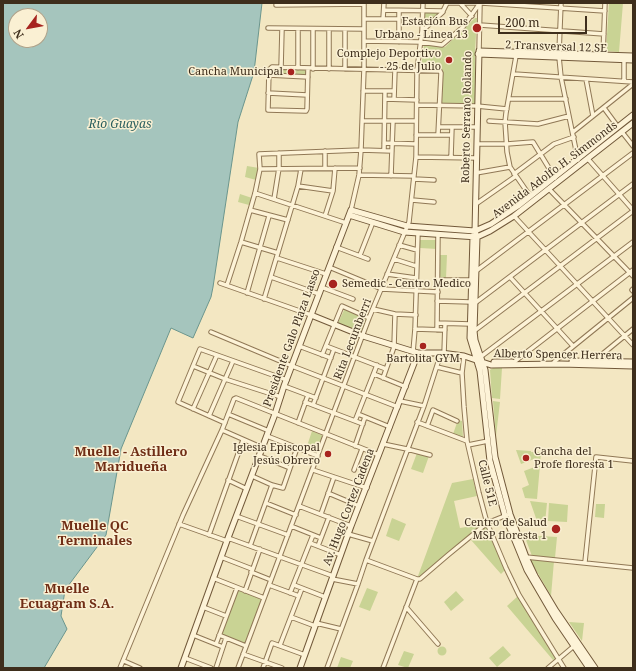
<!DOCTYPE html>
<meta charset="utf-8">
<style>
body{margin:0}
#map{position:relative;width:636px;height:671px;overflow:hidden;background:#f3e7c2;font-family:"Noto Serif",serif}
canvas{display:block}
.frame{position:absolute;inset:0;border:4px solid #3e2e1c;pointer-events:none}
.north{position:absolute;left:8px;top:8px;width:40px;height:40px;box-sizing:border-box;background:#faf0d3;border:1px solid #afa28a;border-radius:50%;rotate:238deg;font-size:11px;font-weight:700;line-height:16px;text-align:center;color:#3e2e1c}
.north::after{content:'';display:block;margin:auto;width:14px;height:18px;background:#a7241f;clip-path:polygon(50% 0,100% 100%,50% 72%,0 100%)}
.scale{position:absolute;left:498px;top:16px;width:89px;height:18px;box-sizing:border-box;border:2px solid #3e2e1c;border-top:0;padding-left:5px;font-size:12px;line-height:14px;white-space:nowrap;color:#3e2e1c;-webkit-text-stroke:3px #faf0d3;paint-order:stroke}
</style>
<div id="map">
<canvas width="636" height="671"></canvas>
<div class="frame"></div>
<div class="north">N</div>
<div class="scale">200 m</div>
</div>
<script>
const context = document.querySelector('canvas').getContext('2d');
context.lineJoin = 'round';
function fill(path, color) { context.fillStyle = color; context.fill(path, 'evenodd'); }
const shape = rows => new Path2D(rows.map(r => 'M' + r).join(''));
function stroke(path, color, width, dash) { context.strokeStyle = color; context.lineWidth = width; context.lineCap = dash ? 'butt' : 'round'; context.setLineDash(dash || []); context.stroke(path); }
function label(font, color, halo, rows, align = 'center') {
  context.font = font + ' "Noto Serif",serif'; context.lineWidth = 3; context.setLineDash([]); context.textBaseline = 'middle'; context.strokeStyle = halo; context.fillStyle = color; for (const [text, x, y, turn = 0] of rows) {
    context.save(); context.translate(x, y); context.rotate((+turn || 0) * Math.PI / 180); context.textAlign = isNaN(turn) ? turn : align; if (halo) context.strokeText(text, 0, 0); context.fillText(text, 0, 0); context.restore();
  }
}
const green = shape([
 [609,3,623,3,619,52,606,51],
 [425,12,440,13,424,28],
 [475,18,477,18,475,51,475,104,442,103,443,70,421,68,424,45,445,47],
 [273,68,306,69,306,76,273,74],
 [247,166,259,168,256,180,245,177],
 [240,194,252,198,249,205,238,202],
 [420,240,437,240,437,249,420,248],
 [440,255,447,255,446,278,439,278],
 [345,308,368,318,362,333,338,323],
 [493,368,502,368,500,399,492,398,490,370],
 [493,401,500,402,496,436],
 [458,420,462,421,463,438,453,434],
 [312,431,324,436,318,453,306,449],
 [516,450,531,451,532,456,531,452,541,452,540,464,536,465,534,459,521,464],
 [417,453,429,456,423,473,411,469],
 [540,465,537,499,525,498,522,488,529,485,524,471],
 [473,479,477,496,454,501,460,528,484,524,421,577,418,576,452,483],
 [530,501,547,503,545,523,538,524],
 [549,503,568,505,567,522,548,521],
 [596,504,605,504,604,518,595,517],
 [392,518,406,524,399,541,386,536],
 [487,526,505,570,501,574,471,540],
 [524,535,557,537,555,558,532,556],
 [529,558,554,561,551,596],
 [367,588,378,592,370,611,359,607],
 [238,589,263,599,246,644,221,634],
 [456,591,464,600,451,611,444,602],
 [518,596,556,658,553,660,507,606],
 [569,622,584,623,582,641],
 [503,646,511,655,497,667,489,658],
 '437.5 651a4.5 4.5 0 1 1 9 0a4.5 4.5 0 1 1-9 0Z',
 [404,651,414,654,408,668,398,665],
 [341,657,353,661,350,668,337,668]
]);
const water = shape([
 [3,3,262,3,254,72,238,122,213,287,211,297,193,338,171,328,121,449,106,535,65,590,61,616,67,629,44,668,3,668,3,3],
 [16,16,40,16,40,40,16,40,16,16]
]);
const street = shape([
 [460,3,472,16],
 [482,3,605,11],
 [276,5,364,4],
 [384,10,443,11,447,3,476,3],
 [364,19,399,19],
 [383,19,384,3],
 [480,25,604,34],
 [268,28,364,29],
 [422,31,443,12],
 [364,41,420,42,442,45,463,27,480,3],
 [399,42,399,11],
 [479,51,480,4],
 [559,53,561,3],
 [603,55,605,3],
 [516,56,506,113,505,122,507,152,510,167,530,196],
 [559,57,561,77,578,160],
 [281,68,282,29],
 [298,68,298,29],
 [308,68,307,109,306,111,268,110,269,70,272,67,440,71,441,73,438,135],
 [313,69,313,29],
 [329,69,329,29],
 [345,69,345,29],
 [514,74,633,82],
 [269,75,308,77],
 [586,79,593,116],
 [624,81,624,59],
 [363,91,394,91],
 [268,93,307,95],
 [385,99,417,100],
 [394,99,395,70],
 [509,99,566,99],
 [417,105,477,106,507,109],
 [604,108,618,127],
 [362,121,416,121],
 [489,121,538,124,569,116],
 [439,127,477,127],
 [573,132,633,84],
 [622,132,633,146],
 [416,135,451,135],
 [384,143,416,144],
 [477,144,507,144,533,142,555,178],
 [384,150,385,91],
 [416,157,477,158],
 [451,157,452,127],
 [588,159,633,210],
 [325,168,325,151],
 [260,169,360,168],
 [476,173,510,167],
 [514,174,554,144,574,137],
 [359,175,414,176],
 [391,176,393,121],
 [414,179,434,180],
 [298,186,333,191],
 [549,189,633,276],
 [255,193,346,223],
 [274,199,279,168,279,153],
 [412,200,434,202],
 [476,204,516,176],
 [250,210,288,220],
 [351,210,359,175,361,150,364,69,364,3],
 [325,216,333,191,335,168],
 [514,216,633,345],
 [241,242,278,253],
 [399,245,417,250],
 [336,247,368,259],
 [360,255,373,222],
 [277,258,326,274],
 [394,259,416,266],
 [329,267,382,289,438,292],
 [476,271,633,153],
 [387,274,416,278],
 [271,277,319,294],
 [510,277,573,346],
 [438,280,472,280],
 [220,283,311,315],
 [227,285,241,242,255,193,260,169,259,154,361,150,392,151],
 [321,287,353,299],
 [633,289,632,290,633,291],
 [247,293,269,216],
 [264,299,298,186,301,169],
 [437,301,471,302],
 [475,303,633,184],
 [373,309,395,314,416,315],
 [437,323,470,324],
 [415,329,445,330],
 [437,330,438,234],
 [474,331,633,211],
 [211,332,292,366,398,407],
 [299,346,331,358],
 [326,346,386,369],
 [413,352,415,329,418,233],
 [444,354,445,324],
 [322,355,342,306,369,318],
 [464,356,462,373,464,407,467,441,479,493,487,523,506,568,519,595,564,668],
 [479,358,633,242],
 [594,361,633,329],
 [514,362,633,270],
 [554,362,633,298],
 [193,366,225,379,281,397],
 [437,367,462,373],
 [374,374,406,387],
 [383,378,394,347,395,314],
 [284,386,316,398],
 [400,401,424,406],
 [305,402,363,424],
 [313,405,334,349],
 [193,409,217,355],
 [228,414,269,431],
 [358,414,390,427],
 [209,416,233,361],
 [355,421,377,365],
 [417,422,467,441],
 [225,423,178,402,200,349,287,380],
 [298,423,308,395],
 [427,426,433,410,457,421],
 [222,430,263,448],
 [267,436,318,456],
 [383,444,407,449,430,455],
 [468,445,488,441],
 [355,446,365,417],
 [260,456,290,468],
 [313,470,367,488],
 [354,470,362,449],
 [252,476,272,485,283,488,297,448],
 [228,480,247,489],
 [328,493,359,506],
 [266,503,296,515],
 [299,506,351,526],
 [321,514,334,477],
 [236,516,288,535],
 [179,524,227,541],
 [291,526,321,538],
 [348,534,373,541],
 [209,535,243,440],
 [228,538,333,576],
 [310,543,341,555],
 [250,546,272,485],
 [318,546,329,517],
 [221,557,252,569],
 [526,557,633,568],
 [366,560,417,579],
 [585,562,596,457,633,461],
 [251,572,271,580],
 [213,578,264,598],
 [332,579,358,584],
 [269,585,299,596],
 [294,585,325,597],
 [245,591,260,549],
 [290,593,313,535],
 [203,607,226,616],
 [406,607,438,644],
 [291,617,315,626],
 [316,623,341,629],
 [193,635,223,647],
 [219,635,246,646],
 [216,644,237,588],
 [280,645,302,588],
 [243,654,282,668],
 [185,658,211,668],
 [124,661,140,668],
 [120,668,183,515,222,430,234,399,236,398,379,455],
 [216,668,226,638],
 [238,668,369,318,409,222,416,157,417,70,422,31,423,3],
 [263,668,272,643,305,655],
 [327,668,358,584,366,560,424,406,441,353],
 [383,668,417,579,420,579,448,555,487,523,507,515],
 [548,668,574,646]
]);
const secondary = shape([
 [478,54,633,60],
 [349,215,404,232,477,237,490,231,514,216,633,123],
 [475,231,477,237,474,331,475,340,485,370,495,457,510,514,526,557,535,576,556,611,595,668],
 [311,315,363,336,418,353,441,353,464,356,491,365,561,364,633,366],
 [572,361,633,362],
 [494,362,512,362],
 [181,668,228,538,275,414,284,386,351,210,407,226,475,231,491,224,518,206,633,115],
 [300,668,351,526,418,353],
 [589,668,555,618,527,570,505,516,490,461,480,371,470,338,473,237,475,231,479,51,633,56]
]);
const markers = [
 [477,28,5,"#a7241f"],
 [449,60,4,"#a7241f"],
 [291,72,4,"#a7241f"],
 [333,284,5,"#a7241f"],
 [423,346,4,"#a7241f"],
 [328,454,4,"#a7241f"],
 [526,458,4,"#a7241f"],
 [556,529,5,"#a7241f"]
];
const poiNames = [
 ["Estación Bus",468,22],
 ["Urbano - Linea 13",468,35],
 ["Complejo Deportivo",441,54],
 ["- 25 de Julio",441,67],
 ["Cancha Municipal",283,72],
 ["Semedic - Centro Medico",342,284,"left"],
 ["Bartolita GYM",423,359,"center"],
 ["Iglesia Episcopal",320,448],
 ["Jesús Obrero",320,461],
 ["Cancha del",534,452,"left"],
 ["Profe floresta 1",534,465,"left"],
 ["Centro de Salud",547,523],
 ["MSP floresta 1",547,536]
];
const streetNames = [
 ["2 Transversal 12 SE",556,47,2],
 ["Roberto Serrano Rolando",467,117,-89],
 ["Avenida Adolfo H. Simmonds",555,170,-37],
 ["Presidente Galo Plaza Lasso",292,338,-70],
 ["Rita Lecumberri",353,339,-69],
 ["Alberto Spencer Herrera",558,355,1],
 ["Calle 51E",487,483,76],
 ["Av. Hugo Cortez Cadena",349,507,-69]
];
const waterNames = [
 ["Río Guayas",120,125]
];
const quarterNames = [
 ["Muelle - Astillero",131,452],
 ["Maridueña",131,467],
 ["Muelle QC",95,526],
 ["Terminales",95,541],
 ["Muelle",67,589],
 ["Ecuagram S.A.",67,604]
];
fill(green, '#c9d394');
fill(water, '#a5c5bd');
stroke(water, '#6a958d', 1);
stroke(street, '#907856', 5.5);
stroke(secondary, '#72593a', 7);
stroke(street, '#fdf3d7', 3.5);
stroke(secondary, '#fdf3d7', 5);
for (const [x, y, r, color] of markers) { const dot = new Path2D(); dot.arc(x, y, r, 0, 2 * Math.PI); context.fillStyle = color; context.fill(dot); stroke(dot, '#faf0d3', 1.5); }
label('11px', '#3e2e1c', '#faf0d3', poiNames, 'right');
label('11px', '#3e2e1c', '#faf0d3', streetNames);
label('italic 12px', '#2a5f5f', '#faf0d3', waterNames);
label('bold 13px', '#702e16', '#faf0d3', quarterNames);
</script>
